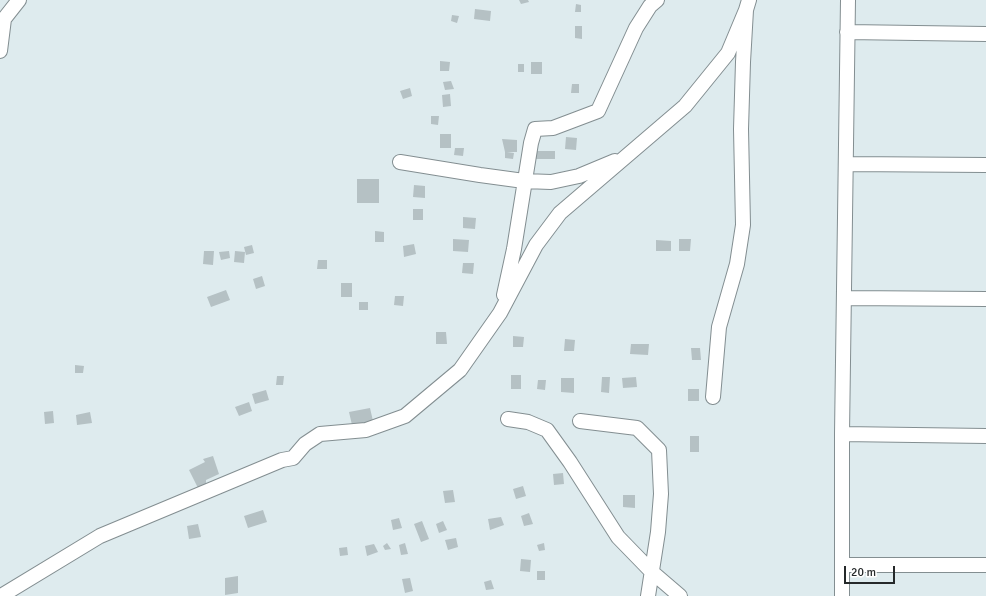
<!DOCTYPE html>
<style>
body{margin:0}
#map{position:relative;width:986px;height:596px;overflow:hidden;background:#deebee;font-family:Signika,sans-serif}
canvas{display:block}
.scale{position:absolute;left:844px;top:566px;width:51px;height:18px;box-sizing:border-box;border:2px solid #25292a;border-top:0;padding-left:5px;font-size:12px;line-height:14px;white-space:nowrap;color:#25292a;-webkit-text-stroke:3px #fff;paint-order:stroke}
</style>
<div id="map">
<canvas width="986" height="596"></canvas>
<div class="scale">20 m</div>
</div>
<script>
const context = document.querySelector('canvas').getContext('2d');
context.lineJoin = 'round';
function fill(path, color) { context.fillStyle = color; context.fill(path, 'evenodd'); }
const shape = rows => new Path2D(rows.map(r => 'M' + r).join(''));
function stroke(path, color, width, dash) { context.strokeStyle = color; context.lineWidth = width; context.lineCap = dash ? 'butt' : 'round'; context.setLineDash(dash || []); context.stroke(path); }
const building = shape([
 [519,0,528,0,529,2,521,4],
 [576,4,581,5,581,12,575,12],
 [475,9,491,11,490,21,474,19],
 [452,15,459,16,457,23,451,21],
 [575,26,582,26,582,39,575,38],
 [440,61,450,62,449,71,440,71],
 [531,62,542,62,542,74,531,74],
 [518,64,524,64,524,72,518,72],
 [451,81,454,89,445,90,443,82],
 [572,84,579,84,579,93,571,93],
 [410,88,412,96,403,99,400,91],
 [450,94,451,106,443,107,442,95],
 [431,116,439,116,438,125,431,124],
 [440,134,451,134,451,148,440,148],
 [566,137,577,138,576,150,565,149],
 [502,139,517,140,517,152,507,152,514,153,513,159,505,158,505,152],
 [455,148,464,148,463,156,454,155],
 [534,151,555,151,555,159,534,159],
 [357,179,379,179,379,203,357,203],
 [414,185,425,186,425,198,413,197],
 [413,209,423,209,423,220,413,220],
 [463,217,476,218,475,229,463,228],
 [375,231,384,232,384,242,375,242],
 [453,239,469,240,468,252,453,251],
 [679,239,691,239,690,251,679,251],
 [656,240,671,241,671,251,656,251],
 [414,244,416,254,404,257,403,246],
 [252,245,254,253,246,255,244,247],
 [204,251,214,251,213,265,203,264],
 [229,251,230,258,221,260,219,252],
 [235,251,245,252,244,263,234,262],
 [318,260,327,260,327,269,317,269],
 [463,263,474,263,473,274,462,273],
 [262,276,265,286,256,289,253,279],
 [341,283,352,283,352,297,341,297],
 [226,290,230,300,211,307,207,297],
 [395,296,404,296,403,306,394,305],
 [359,302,368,302,368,310,359,310],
 [436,332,446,332,447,344,436,344],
 [513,336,524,337,523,347,513,347],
 [565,339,575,340,574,351,564,351],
 [631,344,649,344,648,355,630,354],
 [691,348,700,348,701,360,692,360],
 [75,365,84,366,83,373,75,373],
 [511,375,521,375,521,389,511,389],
 [277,376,284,376,283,385,276,385],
 [602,377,610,377,609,393,601,392],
 [636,377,637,387,623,388,622,378],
 [561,378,574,378,574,393,561,392],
 [538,380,546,380,545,390,537,389],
 [688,389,699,389,699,401,688,401],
 [266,390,269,400,255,404,252,394],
 [249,402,252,411,239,416,235,407],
 [370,408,373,421,352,425,349,412],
 [53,411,54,423,45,424,44,412],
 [90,412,92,423,77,425,76,415],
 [690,436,699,436,699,452,690,452],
 [213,456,219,474,206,480,206,487,198,488,189,470,205,462,203,459],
 [563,473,564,484,554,485,553,474],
 [523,486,526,496,516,499,513,489],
 [453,490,455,502,445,503,443,491],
 [623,495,635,495,635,508,623,507],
 [263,510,267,522,248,528,244,516],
 [529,513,533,524,524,526,521,516],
 [501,517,504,525,490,530,488,519],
 [399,518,402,528,393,530,391,520],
 [422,521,429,539,421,542,414,524],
 [443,521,447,530,439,533,436,524],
 [198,524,201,537,189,539,187,526],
 [456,538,458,547,448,550,445,540],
 [387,543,391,549,385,550,383,546],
 [405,543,408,554,401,555,399,545],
 [544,543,545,550,539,551,537,545],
 [374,544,378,552,367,556,365,546],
 [347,547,348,555,340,556,339,548],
 [521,559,531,560,530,572,520,571],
 [537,571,545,571,545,580,537,580],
 [238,576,238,593,225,595,225,578],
 [410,578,413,591,405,593,402,579],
 [491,580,494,589,486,590,484,582]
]);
const minor = shape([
 [847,32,986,34],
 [0,51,4,19,19,0],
 [400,162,480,175,524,181,551,182,579,176,615,161],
 [846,164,986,165],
 [504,295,514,249,531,143,535,129,553,128,598,111,636,28,650,6,657,0],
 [844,298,986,299],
 [713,397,719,327,737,264,743,225,741,129,743,62,746,10,749,0],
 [508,419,528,422,547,430,570,462,618,537,652,572,680,596],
 [580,421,637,428,659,450,661,494,658,532,648,596],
 [842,434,986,436],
 [842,565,986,565],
 [1,596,100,536,282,460,293,458,305,444,320,434,366,430,405,416,460,370,500,313,536,245,560,213,685,106,728,53,746,10],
 [842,596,842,434,848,0]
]);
fill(building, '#b5c1c4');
stroke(minor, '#838e91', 16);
stroke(minor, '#fff', 14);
</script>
